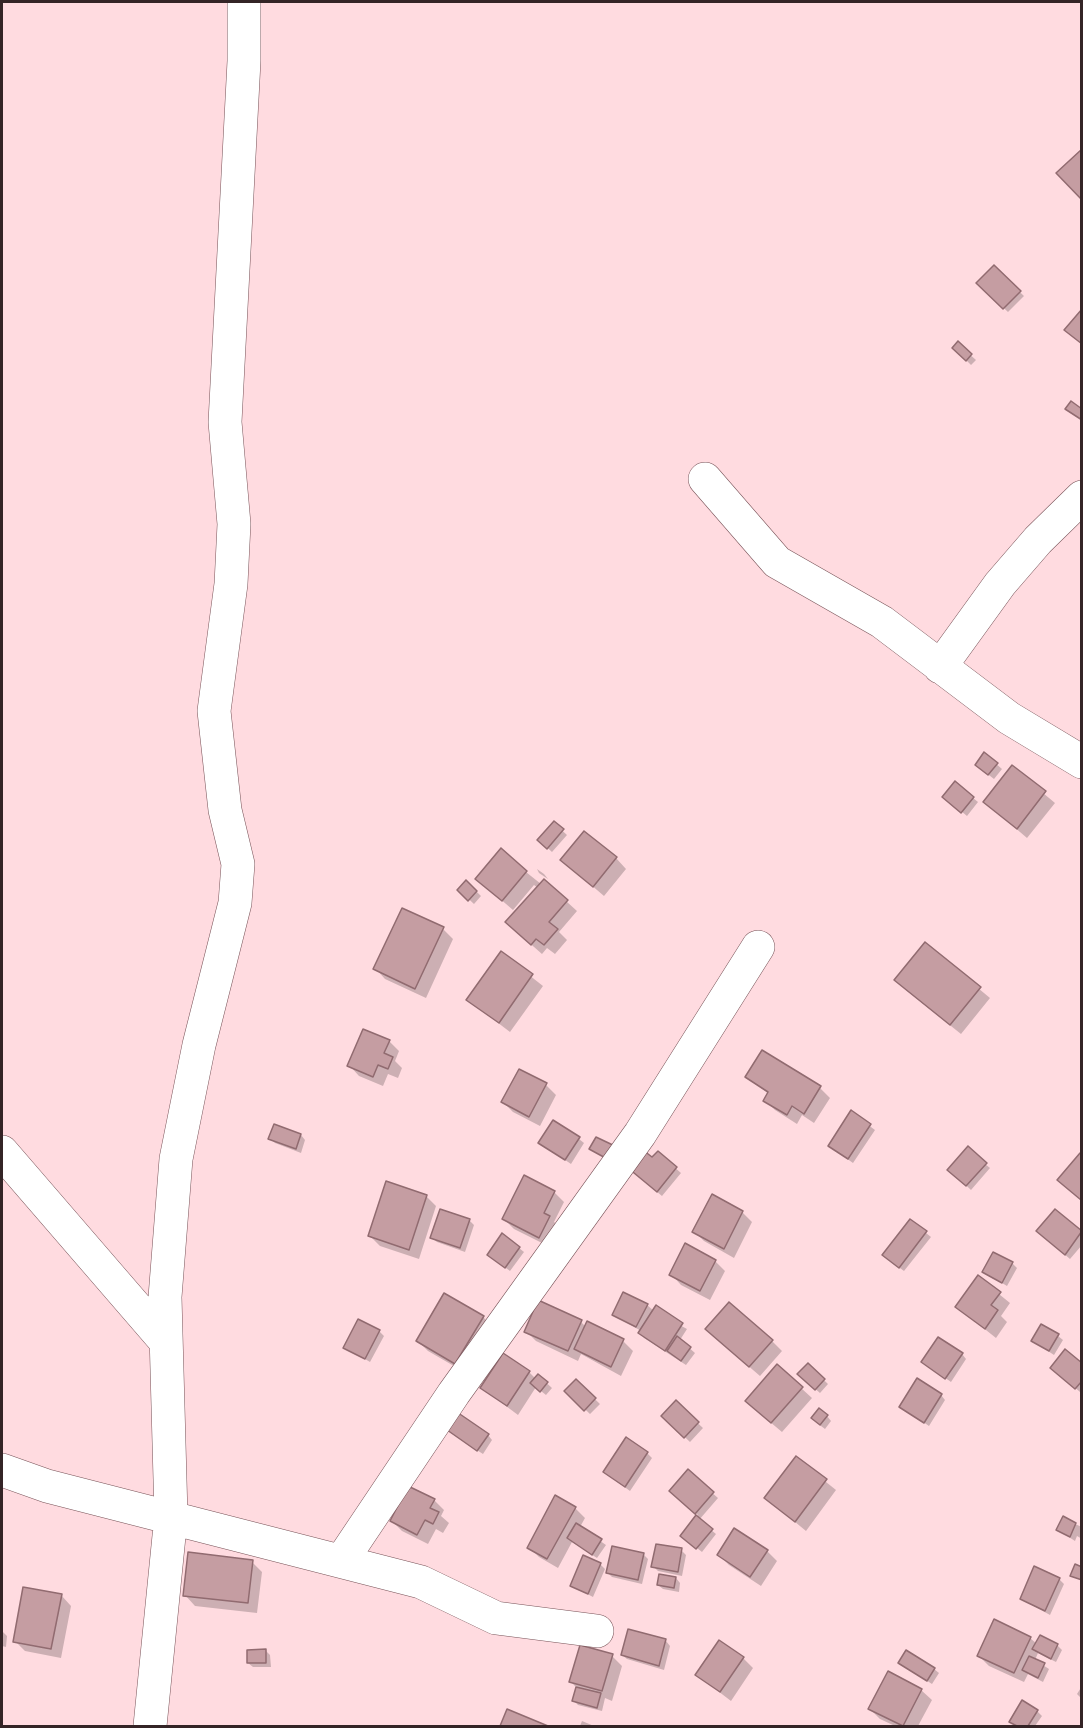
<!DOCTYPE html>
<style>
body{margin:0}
#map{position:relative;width:1083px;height:1728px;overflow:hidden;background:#ffdbe0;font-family:Jost,sans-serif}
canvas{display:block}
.frame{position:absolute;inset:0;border:3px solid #342426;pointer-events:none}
</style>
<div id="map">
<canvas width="1083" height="1728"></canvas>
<div class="frame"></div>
</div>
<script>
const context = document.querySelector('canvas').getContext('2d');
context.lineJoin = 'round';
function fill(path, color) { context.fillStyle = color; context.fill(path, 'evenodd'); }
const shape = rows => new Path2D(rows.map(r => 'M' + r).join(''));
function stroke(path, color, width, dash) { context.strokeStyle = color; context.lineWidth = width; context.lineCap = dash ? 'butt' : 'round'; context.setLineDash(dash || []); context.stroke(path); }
const shadow = shape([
 [994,267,1024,296,1008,312,978,283],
 [958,344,976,360,971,365,954,348],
 [985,754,1002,769,994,779,981,769],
 [1012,767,1055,803,1027,838,985,802],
 [973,798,978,802,967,816,949,801],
 [554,823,567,835,552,852,539,840],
 [616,858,626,869,604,896,562,860],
 [537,869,544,874,548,879,539,873],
 [526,872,541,884,545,882,577,911,559,932,567,940,555,954,547,948,542,954,517,932,538,888,534,885,513,910,477,879],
 [467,882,481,896,474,904,459,890],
 [443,929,453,939,426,998,385,979,375,968],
 [925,944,990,998,961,1034,906,990],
 [501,953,543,986,510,1032,468,1000],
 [389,1041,399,1051,395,1061,402,1068,398,1078,388,1074,383,1086,359,1076,349,1065],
 [747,1077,820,1088,830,1098,814,1123,802,1115,797,1124,775,1110,765,1100,769,1094],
 [546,1085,556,1095,540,1126,513,1112,503,1102],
 [851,1112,875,1130,853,1163,829,1146],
 [274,1126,301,1135,305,1140,301,1153,275,1143,270,1138],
 [579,1139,584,1143,571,1164,540,1143],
 [658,1153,681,1173,662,1196,634,1173],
 [985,1164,990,1168,971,1190,954,1174],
 [554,1192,564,1202,554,1222,560,1227,550,1247,514,1229,504,1219],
 [426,1196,436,1206,419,1259,380,1246,370,1236],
 [1055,1211,1082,1233,1082,1245,1070,1259,1043,1236],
 [742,1212,752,1222,734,1258,704,1241,694,1231],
 [469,1220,474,1225,465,1252,437,1242,432,1238],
 [911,1221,931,1237,904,1271,889,1260],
 [519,1248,524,1252,510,1271,494,1259],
 [715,1261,725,1271,710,1300,681,1285,671,1274],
 [1012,1263,1017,1268,1007,1286,984,1272],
 [978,1277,1010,1303,1001,1316,1007,1322,996,1338,957,1307],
 [647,1305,654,1311,687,1329,680,1340,695,1353,686,1365,644,1338,640,1333,641,1331,614,1315],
 [483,1317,493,1327,466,1373,428,1351,418,1341],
 [581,1322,586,1327,623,1341,633,1351,621,1376,581,1354,578,1361,536,1341,526,1331],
 [379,1331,384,1336,370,1362,345,1347],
 [1058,1336,1063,1340,1054,1355,1033,1341],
 [717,1339,772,1341,782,1351,760,1376],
 [962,1354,966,1359,951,1382,923,1362],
 [808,1365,828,1384,820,1393,804,1379],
 [1082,1365,1082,1391,1080,1392,1057,1372],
 [778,1367,812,1398,782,1432,757,1411],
 [529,1372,536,1379,539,1376,552,1388,546,1395,536,1387,518,1415,482,1388],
 [576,1381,600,1404,590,1414,566,1391],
 [941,1395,945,1400,929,1426,901,1407],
 [676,1403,703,1428,690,1442,663,1416],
 [827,1416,831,1421,825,1429,817,1423],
 [446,1430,488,1435,492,1440,483,1454],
 [647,1453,652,1458,630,1491,604,1472],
 [796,1458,836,1490,806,1531,766,1498],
 [688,1472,718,1498,699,1520,716,1534,702,1552,682,1536,698,1515,676,1496],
 [434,1500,444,1510,441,1516,449,1523,443,1533,436,1529,428,1544,402,1531,392,1521],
 [575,1508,585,1518,580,1527,606,1545,597,1558,572,1542,558,1568,539,1557,529,1547],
 [1075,1524,1082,1527,1082,1539,1077,1536,1075,1541,1058,1530],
 [681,1550,686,1555,682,1576,658,1571,653,1566],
 [767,1551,777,1561,761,1586,729,1565,719,1555],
 [643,1554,648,1559,642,1584,612,1577,607,1572],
 [252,1562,262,1572,257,1613,195,1606,185,1595],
 [600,1564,605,1569,593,1597,572,1586],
 [676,1578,680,1583,679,1592,663,1589,658,1585],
 [1059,1579,1064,1584,1050,1615,1021,1599],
 [61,1595,71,1606,61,1658,25,1651,15,1641],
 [2,1631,7,1636,6,1647,2,1646],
 [1030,1638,1037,1644,1057,1645,1062,1650,1056,1662,1038,1653,1035,1660,1049,1669,1043,1682,1028,1674,1024,1682,989,1666,979,1656],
 [666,1641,670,1646,664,1670,627,1659,622,1655],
 [266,1651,270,1655,271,1667,253,1667,248,1663],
 [612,1656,622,1666,612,1701,605,1698,602,1711,578,1705,574,1701,577,1688,571,1682],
 [743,1658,753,1668,731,1701,697,1675],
 [900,1663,934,1669,939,1673,932,1684],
 [1082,1686,1082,1699,1077,1694],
 [921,1690,932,1700,918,1726,895,1726,880,1719,870,1709],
 [508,1711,544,1726,501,1726],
 [1037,1711,1042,1716,1035,1726,1016,1726,1011,1721],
 [582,1721,594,1726,580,1726]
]);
const building = shape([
 [1082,149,1082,200,1056,173,1082,149],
 [994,265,1021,291,1003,309,976,283,994,265],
 [1082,309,1082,344,1064,330,1082,309],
 [958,341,972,354,966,361,952,348,958,341],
 [1071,401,1082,409,1082,420,1065,409,1071,401],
 [984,752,998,763,988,775,975,765,984,752],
 [1012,765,1046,791,1017,829,983,802,1012,765],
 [955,781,974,797,961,813,942,797,955,781],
 [554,821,564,829,547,849,537,840,554,821],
 [584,831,617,857,593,887,560,860,584,831],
 [501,848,527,871,502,901,475,879,501,848],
 [544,879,568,900,549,922,558,929,544,945,536,939,531,945,505,922,544,879],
 [466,880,477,891,468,901,457,890,466,880],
 [402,908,444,927,415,989,373,969,402,908],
 [925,942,981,987,950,1025,894,980,925,942],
 [501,951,533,974,499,1023,466,1000,501,951],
 [363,1029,390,1040,384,1053,393,1057,388,1069,378,1065,373,1077,347,1066,363,1029],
 [762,1050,821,1086,804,1114,792,1106,787,1115,763,1101,768,1092,745,1077,762,1050],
 [519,1069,547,1083,529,1117,501,1102,519,1069],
 [851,1110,871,1124,848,1159,828,1146,851,1110],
 [553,1120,580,1137,565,1160,538,1143,553,1120],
 [274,1124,301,1134,296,1149,268,1139,274,1124],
 [596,1137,617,1147,611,1161,589,1149,596,1137],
 [968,1146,987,1163,966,1186,947,1170,968,1146],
 [643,1150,652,1157,658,1151,677,1167,657,1192,628,1168,643,1150],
 [1080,1153,1082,1154,1081,1200,1057,1180,1080,1153],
 [524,1175,555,1191,544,1213,550,1216,539,1238,502,1219,524,1175],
 [386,1181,427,1195,409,1250,368,1236,386,1181],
 [712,1194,743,1211,724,1249,692,1232,712,1194],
 [440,1209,470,1219,460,1248,430,1238,440,1209],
 [1055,1209,1082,1231,1065,1255,1036,1231,1055,1209],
 [910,1219,927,1231,899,1268,882,1255,910,1219],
 [502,1233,520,1247,505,1268,487,1255,502,1233],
 [685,1243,716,1260,700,1291,669,1275,685,1243],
 [993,1252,1013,1262,1002,1283,982,1272,993,1252],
 [978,1275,1001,1292,991,1305,998,1310,985,1329,955,1307,978,1275],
 [623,1292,648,1304,636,1327,612,1315,623,1292],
 [444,1293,484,1316,455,1364,416,1341,444,1293],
 [538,1300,582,1320,568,1351,524,1332,538,1300],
 [729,1302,773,1340,749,1367,705,1329,729,1302],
 [656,1305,683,1323,665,1351,638,1333,656,1305],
 [358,1319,380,1330,365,1359,343,1348,358,1319],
 [587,1321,624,1339,611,1367,574,1349,587,1321],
 [1041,1324,1059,1334,1049,1351,1031,1341,1041,1324],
 [677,1336,691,1347,681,1361,667,1351,677,1336],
 [938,1337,963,1353,945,1379,921,1362,938,1337],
 [1065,1349,1082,1363,1082,1381,1075,1389,1050,1368,1065,1349],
 [503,1353,530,1371,507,1406,480,1388,503,1353],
 [808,1363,825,1379,815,1390,797,1374,808,1363],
 [777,1364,803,1387,771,1423,745,1401,777,1364],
 [538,1374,548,1382,540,1392,530,1383,538,1374],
 [917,1378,942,1394,924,1423,899,1407,917,1378],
 [576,1379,596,1398,584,1411,564,1391,576,1379],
 [676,1400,699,1422,684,1438,661,1416,676,1400],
 [451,1408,489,1434,477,1451,440,1425,451,1408],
 [819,1408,828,1415,820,1425,811,1418,819,1408],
 [626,1437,648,1452,625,1487,603,1472,626,1437],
 [796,1456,827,1479,795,1522,764,1498,796,1456],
 [688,1469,714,1492,695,1514,669,1491,688,1469],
 [408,1486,435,1499,430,1508,439,1512,433,1524,425,1520,417,1535,390,1521,408,1486],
 [555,1495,576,1507,547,1559,527,1548,555,1495],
 [696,1515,713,1529,696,1549,680,1536,696,1515],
 [1063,1516,1076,1523,1070,1537,1056,1530,1063,1516],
 [576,1523,602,1539,592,1555,567,1538,576,1523],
 [734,1528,768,1550,750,1577,717,1555,734,1528],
 [656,1544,682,1548,678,1572,651,1567,656,1544],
 [612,1546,644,1553,638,1580,606,1573,612,1546],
 [188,1552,253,1560,248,1603,183,1596,188,1552],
 [583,1555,601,1563,588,1594,570,1586,583,1555],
 [1075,1564,1082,1567,1082,1580,1070,1576,1075,1564],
 [1034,1566,1060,1578,1045,1611,1020,1599,1034,1566],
 [659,1574,676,1577,674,1588,657,1585,659,1574],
 [23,1587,62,1594,51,1649,13,1642,23,1587],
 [994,1619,1031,1637,1014,1673,977,1656,994,1619],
 [628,1629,666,1639,659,1666,621,1655,628,1629],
 [1040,1635,1058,1644,1051,1659,1032,1649,1040,1635],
 [719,1640,744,1657,720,1692,695,1675,719,1640],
 [580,1645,613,1654,602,1691,569,1682,580,1645],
 [266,1649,266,1663,247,1663,247,1650,266,1649],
 [906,1650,935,1668,927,1681,898,1663,906,1650],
 [1029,1656,1045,1663,1038,1678,1022,1670,1029,1656],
 [888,1671,922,1689,903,1726,868,1709,888,1671],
 [576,1687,601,1693,597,1708,572,1701,576,1687],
 [1022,1700,1038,1710,1028,1726,1017,1726,1009,1722,1022,1700],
 [507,1709,548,1726,500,1726,507,1709]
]);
const minor = shape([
 [705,479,777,562,882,622,1009,718,1082,762],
 [940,667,1000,584,1038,540,1082,497],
 [2,1152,166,1342],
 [2,1470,47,1486,421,1582,496,1618,597,1631],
 [342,1560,454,1393,640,1134,758,947],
 [150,1726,171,1516,165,1297,176,1159,199,1045,235,903,238,864,225,810,214,711,231,584,234,524,225,422,244,61,244,2]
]);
fill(shadow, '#0003');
fill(building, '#c59da2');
stroke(building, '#916b70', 1.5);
stroke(minor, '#785358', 34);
stroke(minor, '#fff', 33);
</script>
